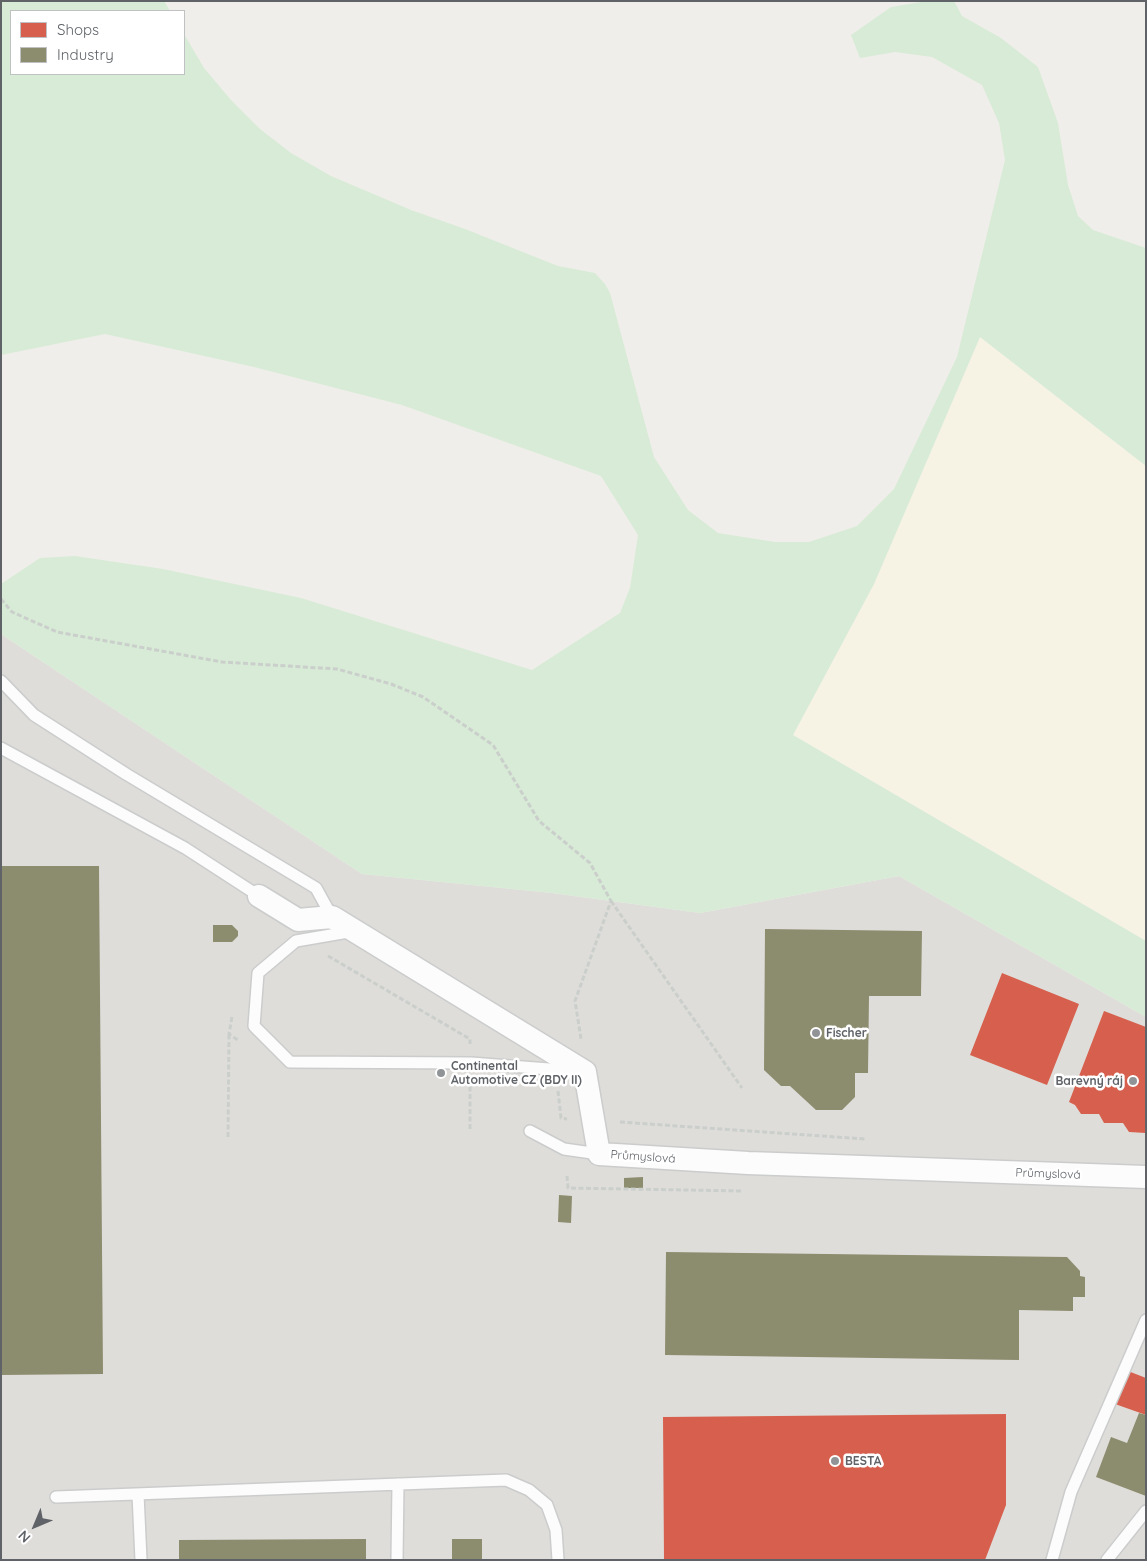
<!DOCTYPE html>
<meta charset="utf-8">
<style>
body{margin:0}
#map{position:relative;width:1147px;height:1561px;overflow:hidden;background:#efeeea;font-family:Quicksand,sans-serif}
canvas{display:block}
.frame{position:absolute;inset:0;border:2px solid #5f6368;pointer-events:none}
.legend{position:absolute;left:10px;top:10px;width:175px;height:65px;box-sizing:border-box;background:#fff;border:1px solid #bfc1c3;margin:0;padding:6px 9px;list-style:none;font-size:15px;color:#5f6368}
.legend li{display:flex;align-items:center;gap:10px;height:25px}
.legend b{width:25px;border:1px solid #bfc1c3}
.north{position:absolute;left:10px;top:1501px;width:50px;height:50px;-webkit-text-stroke:4px #fff;paint-order:stroke;rotate:225deg;font-size:14px;font-weight:700;line-height:20px;text-align:center;color:#5f6368}
.north::after{content:'';display:block;margin:auto;width:18px;height:22px;background:#5f6368;clip-path:polygon(50% 0,100% 100%,50% 72%,0 100%)}
</style>
<div id="map">
<canvas width="1147" height="1561"></canvas>
<div class="frame"></div>
<ul class="legend">
<li><b style="height:14px;background:#d6604d"></b>Shops</li>
<li><b style="height:14px;background:#8c8c6e"></b>Industry</li>
</ul>
<div class="north">N</div>
</div>
<script>
const context = document.querySelector('canvas').getContext('2d');
context.lineJoin = 'round';
function fill(path, color) { context.fillStyle = color; context.fill(path, 'evenodd'); }
const shape = rows => new Path2D(rows.map(r => 'M' + r).join(''));
function stroke(path, color, width, dash) { context.strokeStyle = color; context.lineWidth = width; context.lineCap = dash ? 'butt' : 'round'; context.setLineDash(dash || []); context.stroke(path); }
function label(font, color, halo, rows, align = 'center') {
  context.font = font + ' Quicksand,sans-serif'; context.lineWidth = 5; context.setLineDash([]); context.textBaseline = 'middle'; context.strokeStyle = halo; context.fillStyle = color; for (const [text, x, y, turn = 0] of rows) {
    context.save(); context.translate(x, y); context.rotate((+turn || 0) * Math.PI / 180); context.textAlign = isNaN(turn) ? turn : align; if (halo) context.strokeText(text, 0, 0); context.fillText(text, 0, 0); context.restore();
  }
}
const commercial = shape([
 [980,337,1146,466,1146,941,793,735,874,584]
]);
const industrial = shape([
 [1,634,362,874,552,893,700,913,899,876,1146,1017,1146,1560,1,1560]
]);
const green = shape([
 [1,1,164,1,170,11,11,11,11,74,184,74,184,34,204,68,231,100,260,129,291,153,331,176,411,210,465,229,558,266,595,273,605,284,610,293,654,457,688,510,718,533,775,542,809,542,857,526,894,489,957,357,1005,160,999,123,982,85,932,57,895,52,860,58,851,35,891,7,927,1,954,1,962,16,1001,38,1038,67,1058,123,1068,185,1078,216,1093,230,1146,248,1146,466,980,337,874,584,793,735,1146,941,1146,1017,899,876,700,913,552,893,362,874,1,634,1,584,40,558,75,556,163,569,301,598,532,670,620,613,630,588,638,535,601,476,402,405,254,367,105,334,1,355]
]);
const shops = shape([
 [1002,973,1079,1004,1047,1085,970,1055],
 [1104,1011,1146,1027,1146,1133,1129,1132,1123,1123,1104,1123,1099,1114,1081,1114,1075,1105,1069,1102],
 [1128,1371,1146,1378,1146,1415,1115,1404],
 [1006,1414,1006,1505,985,1560,664,1560,663,1417]
]);
const industry = shape([
 [1,866,99,866,103,1374,1,1375],
 [213,925,232,925,238,931,238,936,232,942,213,942],
 [765,929,922,931,921,996,869,996,868,1073,855,1073,855,1097,842,1110,816,1110,790,1086,781,1086,764,1070],
 [643,1177,643,1188,624,1188,624,1178],
 [559,1195,572,1196,571,1223,558,1222],
 [666,1252,1067,1257,1080,1271,1080,1276,1085,1277,1085,1297,1073,1297,1073,1311,1019,1310,1019,1360,665,1355],
 [1139,1413,1146,1415,1146,1496,1096,1477,1111,1437,1127,1443],
 [366,1539,366,1560,179,1560,179,1540],
 [452,1539,482,1539,482,1560,452,1560]
]);
const path = shape([
 [1,599,12,612,57,632,222,662,337,669,391,684,423,697,493,745,539,821,590,863,611,901,575,1001,581,1039],
 [611,901,742,1088],
 [328,956,470,1039,470,1044],
 [232,1017,229,1034,238,1040],
 [558,1091,561,1118,567,1119],
 [620,1122,865,1139],
 [470,1129,470,1082],
 [228,1137,229,1035],
 [567,1176,568,1188,743,1191]
]);
const lane = shape([
 [1,681,34,715,126,774,316,888,332,917],
 [1,748,185,848,259,896],
 [354,931,296,941,258,973,254,1026,290,1062,471,1063,575,1071],
 [530,1131,564,1149,599,1154],
 [138,1494,141,1560],
 [56,1497,506,1480,529,1490,547,1505,556,1530,558,1560],
 [397,1560,398,1484],
 [1052,1560,1071,1492,1146,1320],
 [1107,1560,1146,1511]
]);
const street = shape([
 [259,896,298,920,332,917,585,1072,599,1154,748,1163,1146,1177]
]);
const markers = [
 [816,1033,5,"#919496"],
 [441,1073,5,"#919496"],
 [1133,1081,5,"#919496"],
 [835,1461,5,"#919496"]
];
const poiNames = [
 ["Fischer",826,1033],
 ["Continental",451,1066],
 ["Automotive CZ (BDY II)",451,1080],
 ["Barevný ráj",1123,1081,"right"],
 ["BESTA",845,1461]
];
const streetNames = [
 ["Průmyslová",643,1157,4],
 ["Průmyslová",1048,1174,2]
];
fill(commercial, '#f7f3e4');
fill(industrial, '#dfddda');
fill(green, '#d8ebd6');
fill(shops, '#d6604d');
fill(industry, '#8c8c6e');
stroke(lane, '#cbcccc', 14);
stroke(street, '#cbcccc', 25);
stroke(path, '#cacfcc', 3, [5, 2.5]);
stroke(lane, '#fdfcfc', 11);
stroke(street, '#fdfcfc', 22);
for (const [x, y, r, color] of markers) { const dot = new Path2D(); dot.arc(x, y, r, 0, 2 * Math.PI); context.fillStyle = color; context.fill(dot); stroke(dot, '#fff', 2); }
label('bold 12px', '#5f6368', '#fff', poiNames, 'left');
label('12px', '#5f6368', '#fff', streetNames);
</script>
